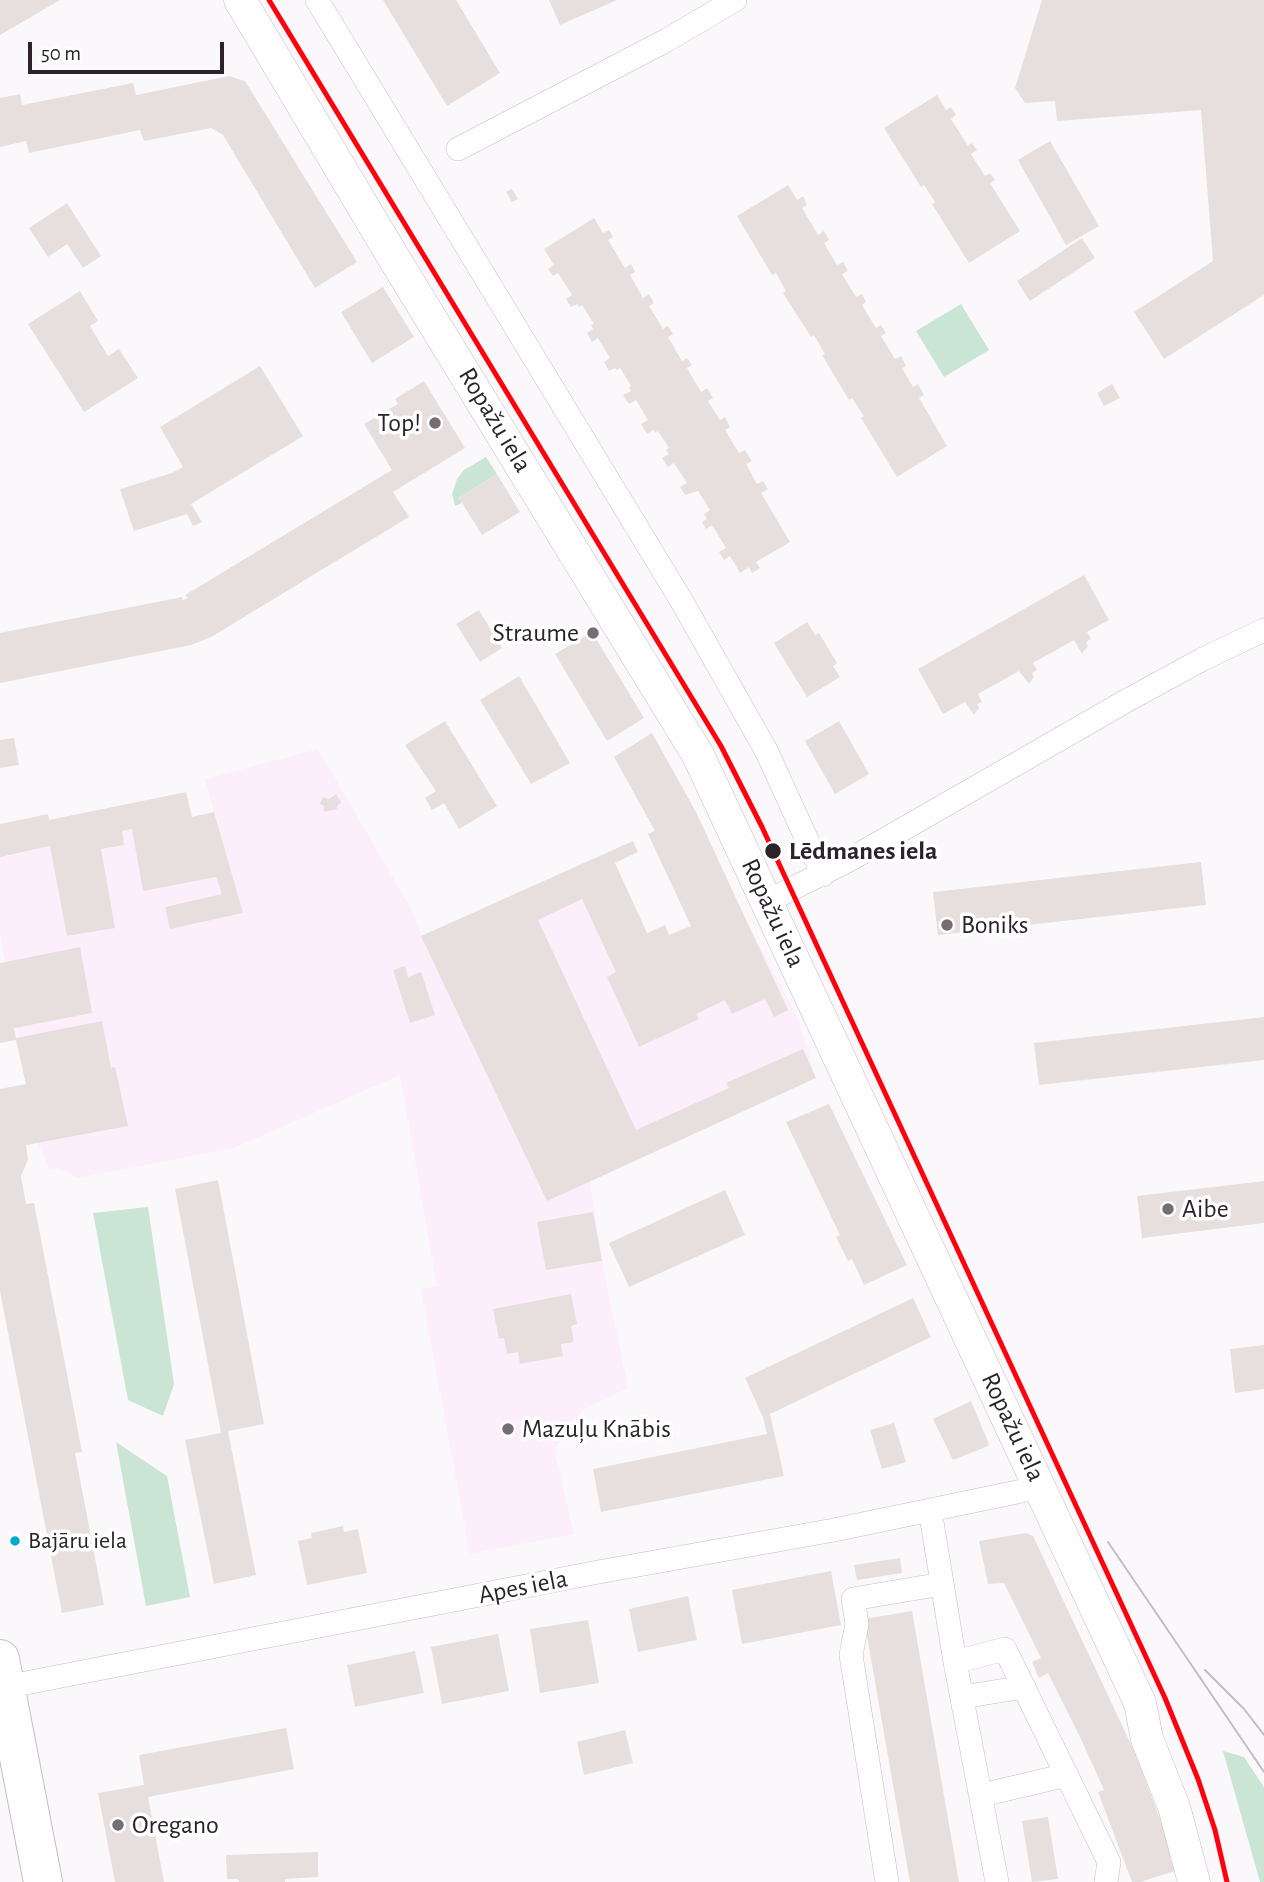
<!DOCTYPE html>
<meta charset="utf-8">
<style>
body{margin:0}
#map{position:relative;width:1264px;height:1882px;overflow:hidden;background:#fbf8fb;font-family:"Alegreya Sans",sans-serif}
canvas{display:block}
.scale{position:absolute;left:28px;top:42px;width:196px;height:32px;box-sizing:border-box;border:4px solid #2b222b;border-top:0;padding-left:9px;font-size:21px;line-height:24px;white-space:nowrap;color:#2b222b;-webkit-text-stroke:5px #fff;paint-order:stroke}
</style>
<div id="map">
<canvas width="1264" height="1882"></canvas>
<div class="scale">50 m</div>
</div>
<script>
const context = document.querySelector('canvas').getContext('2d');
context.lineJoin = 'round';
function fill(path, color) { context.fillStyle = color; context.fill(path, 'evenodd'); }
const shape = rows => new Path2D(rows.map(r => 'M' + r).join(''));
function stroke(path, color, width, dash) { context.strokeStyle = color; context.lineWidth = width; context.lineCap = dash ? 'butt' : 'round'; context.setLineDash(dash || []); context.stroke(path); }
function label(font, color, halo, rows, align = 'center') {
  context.font = font + ' "Alegreya Sans",sans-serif'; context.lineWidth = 7; context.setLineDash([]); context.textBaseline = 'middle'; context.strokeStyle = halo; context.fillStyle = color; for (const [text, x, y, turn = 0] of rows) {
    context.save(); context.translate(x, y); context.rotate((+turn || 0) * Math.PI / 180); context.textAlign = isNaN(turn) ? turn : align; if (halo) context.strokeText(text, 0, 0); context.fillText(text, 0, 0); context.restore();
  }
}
const built = shape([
 [318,749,413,912,422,936,597,857,638,950,738,904,799,1021,816,1078,590,1182,605,1277,628,1388,582,1410,554,1449,574,1534,470,1554,421,1289,437,1286,400,1075,234,1148,78,1178,60,1168,50,1169,38,1144,0,936,0,857,214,812,205,779]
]);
const green = shape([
 [961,304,989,350,944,377,916,331],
 [486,457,497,474,459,498,462,503,455,506,452,494,457,479,464,470],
 [148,1207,174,1384,163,1416,128,1400,93,1213],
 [116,1442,167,1476,190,1597,146,1606],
 [1223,1751,1244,1757,1264,1787,1264,1882,1260,1882]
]);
const building = shape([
 [0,0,60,0,0,35],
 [383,0,456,0,500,73,447,106],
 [549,0,617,0,560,25],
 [1042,0,1264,0,1264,295,1164,359,1134,312,1213,261,1201,110,1057,121,1055,101,1025,103,1015,88],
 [229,76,245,81,357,262,315,288,223,135,211,128,144,141,140,130,29,153,26,141,0,147,0,98,20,94,22,105,133,83,136,95],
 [937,95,946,110,951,107,956,115,951,119,968,146,972,143,977,150,971,154,985,176,990,173,995,180,990,183,1020,231,969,263,932,204,935,202,924,185,921,187,884,128],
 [1050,141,1099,226,1066,245,1018,160],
 [788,185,797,200,803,196,807,205,802,208,818,235,824,231,829,240,824,243,837,265,843,262,848,271,842,274,856,297,862,294,866,302,862,305,876,328,881,325,886,333,881,336,895,359,901,356,906,366,902,368,913,387,918,384,924,395,919,398,947,446,897,477,861,418,864,416,852,398,849,400,822,355,825,354,814,335,811,337,783,293,786,291,776,273,772,275,737,216],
 [512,189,518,199,512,202,506,192],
 [67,203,101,256,83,268,67,244,48,257,29,228],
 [594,218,603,233,609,230,613,237,608,240,625,268,631,264,635,272,630,275,643,298,649,294,654,303,649,306,663,329,668,326,673,334,668,337,682,361,687,358,692,365,687,368,701,392,707,388,713,398,708,401,720,420,725,417,730,427,725,430,739,453,745,450,752,461,746,464,757,484,763,481,768,489,761,493,790,542,756,562,760,568,752,573,749,567,740,573,730,556,724,560,719,552,726,548,712,525,706,529,702,522,707,519,704,514,710,510,698,491,685,495,680,487,687,483,674,463,668,467,662,458,669,454,666,450,669,448,658,431,656,433,653,430,647,434,641,424,648,420,636,400,629,404,623,395,631,391,629,388,631,386,620,368,617,370,615,368,609,371,604,362,610,358,598,338,592,342,587,333,593,329,591,325,594,324,582,305,579,307,577,304,571,307,566,299,572,295,558,273,553,276,548,269,554,265,544,249],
 [1082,238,1095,258,1030,301,1017,281],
 [383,287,414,337,372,363,341,312],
 [80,291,98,321,90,326,108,356,119,349,138,378,84,412,28,324],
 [260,366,303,436,191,504,202,522,193,526,187,514,134,531,120,489,172,473,183,467,160,427],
 [424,381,465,448,393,492,409,517,211,637,191,645,0,683,0,633,182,597,182,600,188,598,185,595,392,470,364,424,398,404,395,399],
 [1112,384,1120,398,1104,406,1097,393],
 [497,474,520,512,482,535,459,498],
 [1084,575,1109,620,1087,632,1091,639,1086,642,1088,646,1082,654,1074,640,1033,663,1037,670,1032,673,1034,677,1029,684,1019,671,978,694,982,702,977,704,979,708,974,715,965,702,943,714,918,669],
 [479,610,502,648,480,662,456,624],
 [807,622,815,635,819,633,837,663,833,666,840,677,807,697,774,643],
 [592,632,644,718,607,741,555,654],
 [519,676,570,763,531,784,480,700],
 [445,721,497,806,459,829,444,803,432,810,425,798,436,791,405,745],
 [839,721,869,774,835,794,805,741],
 [652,733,696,812,788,1010,774,1017,765,999,732,1014,725,1000,696,1014,699,1019,639,1047,607,977,616,972,582,899,538,920,636,1130,729,1088,726,1083,803,1049,816,1078,547,1201,421,936,633,841,638,852,615,863,647,933,665,925,669,935,691,926,648,834,655,831,614,757],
 [14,738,19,765,0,768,0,740],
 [186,792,192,817,214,812,243,913,170,929,165,907,222,894,216,877,143,891,132,829,122,831,124,845,101,849,115,928,67,936,50,846,0,857,0,824,48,814,49,820],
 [336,794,341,802,337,806,337,809,324,812,324,806,320,804,323,797,329,799],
 [1201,862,1206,905,938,935,933,892],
 [80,947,92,1013,14,1028,16,1038,102,1021,111,1068,115,1067,128,1126,26,1145,28,1160,21,1176,26,1204,34,1203,82,1452,75,1453,104,1605,62,1613,0,1291,0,1089,26,1084,16,1040,0,1043,0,963],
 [405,966,408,977,421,972,435,1015,410,1023,393,970],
 [1264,1017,1264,1060,1039,1085,1034,1043],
 [829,1104,907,1265,864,1285,852,1259,848,1261,836,1237,840,1235,786,1122],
 [218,1180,264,1424,228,1431,256,1575,214,1584,185,1440,221,1433,175,1189],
 [1264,1181,1264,1223,1142,1238,1137,1196],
 [725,1190,745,1235,629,1287,609,1243],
 [593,1212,602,1261,546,1270,537,1222],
 [571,1294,577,1324,571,1326,574,1342,561,1344,563,1356,520,1364,518,1352,507,1354,504,1338,499,1339,493,1309],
 [913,1298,931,1337,770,1414,784,1476,601,1512,593,1469,767,1434,763,1417,745,1378],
 [1264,1345,1264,1389,1235,1393,1230,1349],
 [971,1401,989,1444,988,1446,953,1460,933,1419],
 [894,1423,906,1462,882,1469,870,1430],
 [343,1526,344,1532,358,1529,367,1573,307,1585,298,1541,312,1538,311,1533],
 [1026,1533,1033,1536,1136,1755,1173,1854,1170,1859,1175,1871,1140,1882,1132,1882,1098,1792,1104,1790,1081,1739,1048,1673,1039,1678,1032,1662,1041,1658,1004,1583,988,1584,979,1541],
 [900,1558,902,1573,857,1580,854,1565],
 [831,1571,841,1625,742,1644,732,1590],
 [688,1596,697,1640,638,1652,629,1609],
 [912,1611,959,1882,910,1882,864,1619],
 [588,1620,599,1683,540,1693,530,1629],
 [498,1634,509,1691,442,1704,431,1647],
 [415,1651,424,1693,355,1707,347,1665],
 [286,1728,294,1769,148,1797,164,1882,115,1882,98,1793,144,1785,139,1755],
 [625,1730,633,1763,584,1775,577,1742],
 [1048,1817,1058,1879,1032,1882,1022,1821],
 [318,1852,318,1877,285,1879,285,1882,239,1882,238,1879,227,1879,226,1855]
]);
const street = shape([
 [317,0,681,600,767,752,823,875],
 [458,149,667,40,735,0],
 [768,901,851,859,1126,701,1203,659,1264,630],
 [930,1510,955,1662,997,1882],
 [955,1662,1005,1649,1109,1862,1106,1882],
 [5,1687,593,1573,834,1530,1041,1487],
 [962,1697,1024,1687],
 [982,1795,1067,1775],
 [887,1882,851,1655,857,1624,853,1599,942,1584]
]);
const secondary = shape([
 [240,0,392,255,698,755,1140,1703,1147,1739,1174,1807,1194,1882]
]);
const highway = shape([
 [0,1659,43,1882]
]);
const tram = shape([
 [1108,1542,1264,1772],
 [1205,1670,1244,1709,1264,1735]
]);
const tram1 = shape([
 [269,0,721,746,762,827,1165,1698,1198,1779,1215,1830,1227,1882]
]);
const markers = [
 [435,423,7,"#746d74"],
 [593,633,7,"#746d74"],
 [773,851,9,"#2b222b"],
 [947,925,7,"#746d74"],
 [1168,1209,7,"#746d74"],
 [508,1429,7,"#746d74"],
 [15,1541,6,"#00a9ce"],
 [118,1825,7,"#746d74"]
];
const busNames = [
 ["Bajāru iela",28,1541]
];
const streetNames = [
 ["Ropažu iela",495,420,59],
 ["Ropažu iela",773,913,65],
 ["Ropažu iela",1013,1427,65],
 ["Apes iela",523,1587,-11]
];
const poiNames = [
 ["Top!",421,423,"right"],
 ["Straume",579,633,"right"],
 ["Boniks",961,925],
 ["Aibe",1182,1209],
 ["Mazuļu Knābis",522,1429],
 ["Oregano",132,1825]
];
const stopNames = [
 ["Lēdmanes iela",789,851]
];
fill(built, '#fdeefc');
fill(green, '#cae5d3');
fill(building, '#e7dfde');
stroke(street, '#c4bec3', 24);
stroke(secondary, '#c4bec3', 33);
stroke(highway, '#c4bec3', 40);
stroke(street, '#fefefe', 23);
stroke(secondary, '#fefefe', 32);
stroke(highway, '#fefefe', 38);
stroke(tram, '#c0bfc0', 2);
stroke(tram1, '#ff000c', 5);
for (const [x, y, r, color] of markers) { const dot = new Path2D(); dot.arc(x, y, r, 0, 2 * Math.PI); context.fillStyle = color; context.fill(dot); stroke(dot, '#fff', 2.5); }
label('24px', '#2b222b', '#fff', busNames, 'left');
label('26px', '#2b222b', '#fff', streetNames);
label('26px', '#2b222b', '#fff', poiNames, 'left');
label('bold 26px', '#2b222b', '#fff', stopNames, 'left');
</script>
